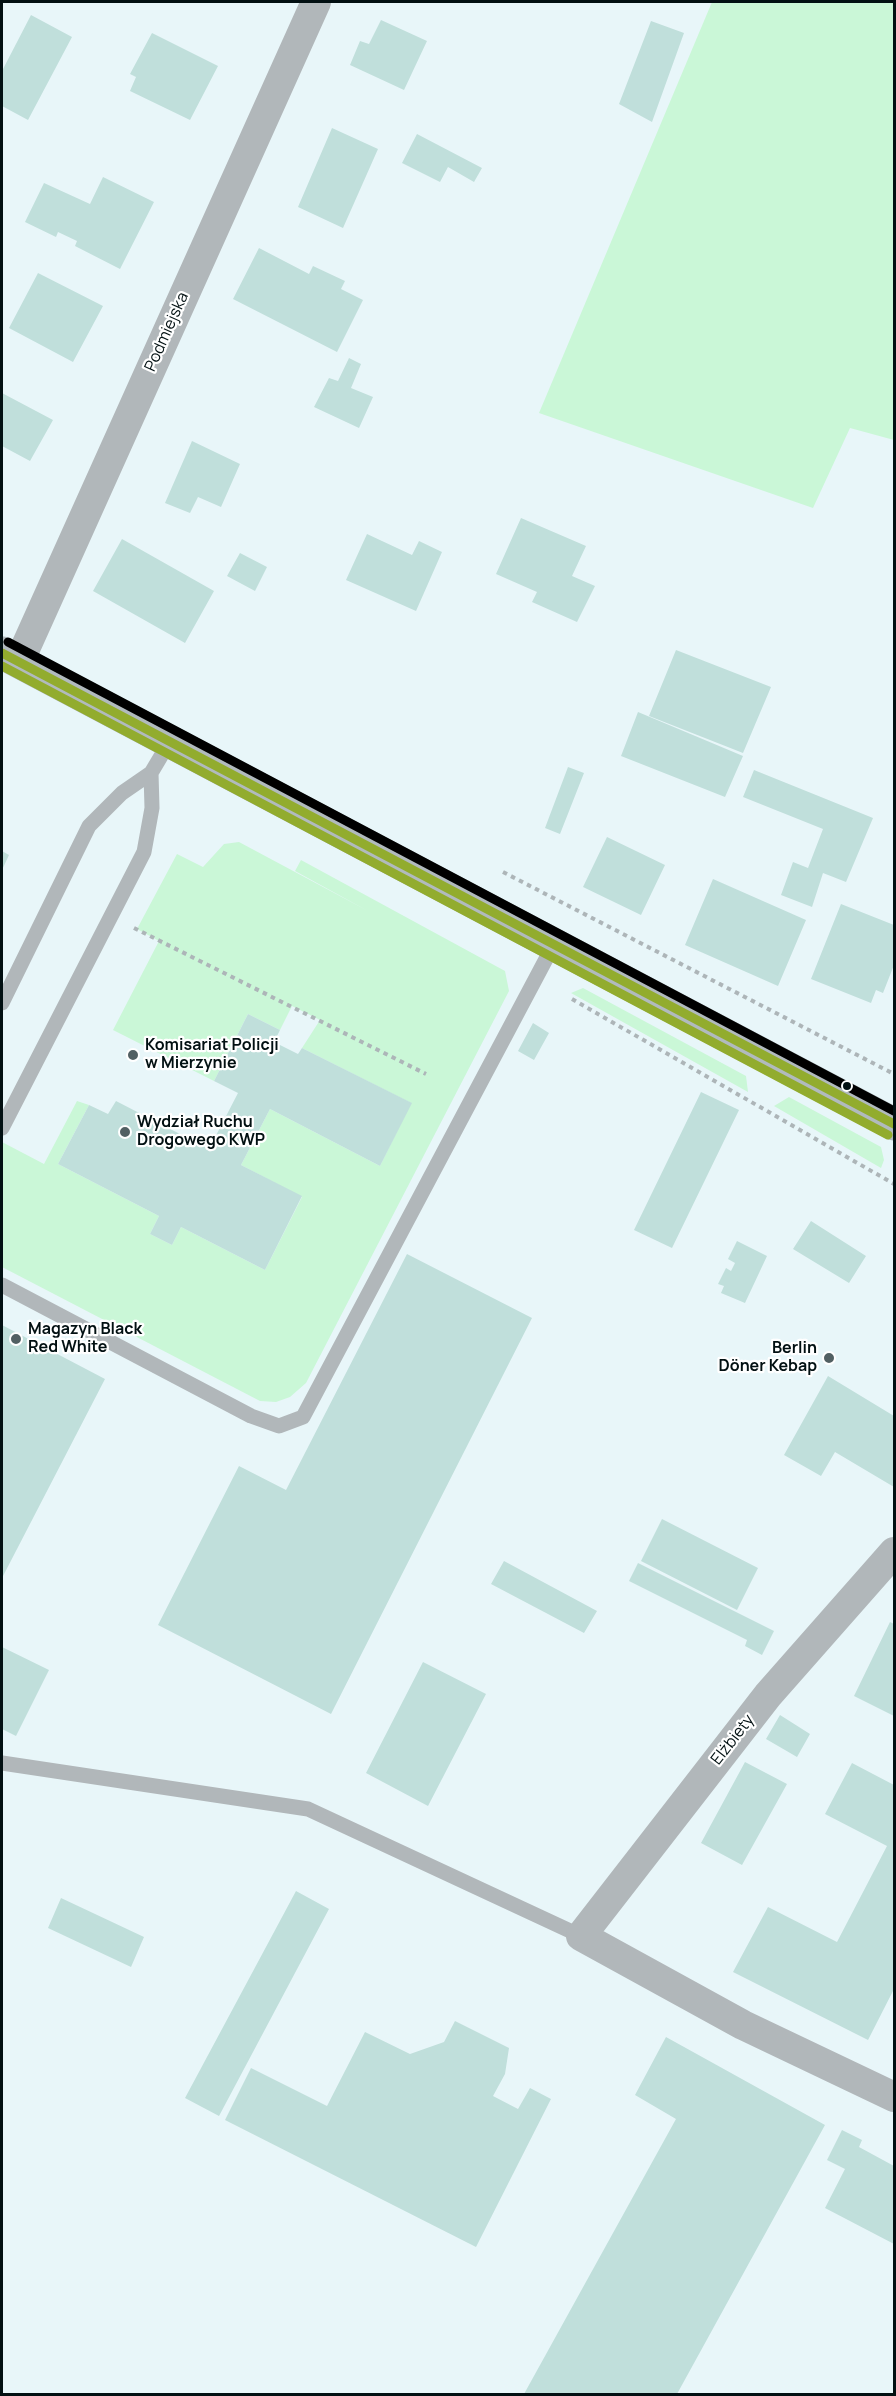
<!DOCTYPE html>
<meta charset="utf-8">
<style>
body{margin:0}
#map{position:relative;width:896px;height:2396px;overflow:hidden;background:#e8f6f9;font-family:Manrope,sans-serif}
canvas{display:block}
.frame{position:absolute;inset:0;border:3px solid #021012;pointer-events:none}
</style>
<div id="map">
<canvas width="896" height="2396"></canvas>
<div class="frame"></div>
</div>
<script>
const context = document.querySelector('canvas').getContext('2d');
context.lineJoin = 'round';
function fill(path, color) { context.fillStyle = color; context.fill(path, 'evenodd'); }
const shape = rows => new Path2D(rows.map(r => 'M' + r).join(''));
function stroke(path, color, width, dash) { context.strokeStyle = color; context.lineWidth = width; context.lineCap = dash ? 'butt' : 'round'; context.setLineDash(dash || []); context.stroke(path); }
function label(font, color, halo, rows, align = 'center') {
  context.font = font + ' Manrope,sans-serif'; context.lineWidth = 4.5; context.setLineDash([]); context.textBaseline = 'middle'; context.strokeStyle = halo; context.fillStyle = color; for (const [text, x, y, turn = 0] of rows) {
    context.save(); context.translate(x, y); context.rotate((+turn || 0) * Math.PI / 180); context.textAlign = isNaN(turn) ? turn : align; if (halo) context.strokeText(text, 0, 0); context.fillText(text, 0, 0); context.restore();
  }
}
const green = shape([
 [712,2,894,2,894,440,850,428,813,508,539,413],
 [239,842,368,911,295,871,301,860,505,971,509,991,306,1383,290,1397,276,1402,260,1401,2,1267,2,1142,44,1164,77,1101,89,1105,58,1164,159,1216,150,1234,172,1245,181,1227,265,1270,302,1197,241,1165,270,1109,380,1166,411,1103,302,1048,320,1020,292,1006,280,1030,248,1014,214,1081,113,1030,159,941,137,929,177,854,203,867,224,844],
 [583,988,746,1076,748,1092,571,993],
 [789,1097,881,1147,884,1160,881,1168,774,1106]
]);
const building = shape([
 [31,15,72,37,28,120,2,106,2,71],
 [381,20,427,41,404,90,350,65,360,41,369,44],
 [651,21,684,33,652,122,619,104],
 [152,33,218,66,190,120,130,91,136,77,130,74],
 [332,128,378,149,343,228,298,207],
 [417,134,482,168,474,182,448,167,440,182,402,163],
 [103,177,154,202,120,269,75,246,77,241,58,232,56,237,25,222,44,183,90,204],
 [259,248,309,274,313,266,345,281,341,289,363,300,337,352,233,299],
 [38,273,103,306,73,362,9,328],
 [349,358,361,364,351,388,373,397,359,428,314,407,329,378,338,381],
 [2,393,53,420,30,461,2,446],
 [192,441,240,464,221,507,198,497,190,513,165,503],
 [521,518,586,546,572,576,595,586,577,622,532,602,537,592,496,574],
 [367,534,412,555,419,541,442,552,416,611,346,580],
 [122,539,214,591,185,643,93,591],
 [240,553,267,567,255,591,227,576],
 [676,650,771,687,743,753,649,716],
 [638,712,743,756,725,797,621,756],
 [568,767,584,773,560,834,545,828],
 [754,770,873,818,846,882,823,873,812,907,781,895,793,862,808,868,823,829,743,797],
 [607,837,665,865,641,915,583,887],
 [2,851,9,855,2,870],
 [713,879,806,920,778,986,685,945],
 [841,904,894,925,894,965,883,993,876,990,871,1003,811,979],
 [248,1014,280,1030,274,1042,298,1054,302,1048,412,1103,380,1166,270,1109,241,1165,302,1196,265,1270,181,1227,172,1245,150,1234,159,1216,58,1164,89,1105,108,1114,116,1101,209,1149,238,1093,214,1081],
 [533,1023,549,1033,534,1060,518,1051],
 [701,1092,739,1110,672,1248,634,1230],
 [811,1221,866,1256,849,1283,793,1249],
 [737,1241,767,1256,745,1303,721,1293,724,1286,718,1284,726,1268,731,1271,735,1263,728,1259],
 [407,1254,532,1318,331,1714,158,1625,239,1466,286,1490],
 [2,1325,105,1379,2,1578],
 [828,1376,894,1416,894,1487,835,1452,821,1476,784,1455],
 [662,1519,758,1568,737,1610,641,1561],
 [504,1561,597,1611,584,1633,491,1584],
 [638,1563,774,1631,762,1655,745,1646,747,1640,629,1581],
 [890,1622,894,1624,894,1716,854,1696],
 [2,1647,49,1670,16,1736,2,1729],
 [423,1662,486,1694,428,1806,366,1773],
 [780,1715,810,1734,797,1757,766,1739],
 [745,1762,787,1784,742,1865,701,1843],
 [852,1763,894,1785,894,1989,868,2040,733,1972,768,1907,837,1942,887,1846,825,1814],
 [296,1891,329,1909,219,2116,185,2098],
 [61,1898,144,1937,131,1967,48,1928],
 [455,2021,509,2048,505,2074,493,2096,518,2109,530,2088,551,2099,476,2247,225,2120,251,2068,327,2106,365,2032,410,2054,444,2042],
 [666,2037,825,2125,677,2394,524,2394,676,2119,635,2095],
 [842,2130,862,2140,859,2147,894,2166,894,2244,825,2208,845,2169,827,2160]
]);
const path = shape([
 [503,872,894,1074],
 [134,928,426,1074],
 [572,999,894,1184]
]);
const lane = shape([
 [2,1003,89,826,122,793,151,773],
 [2,1128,144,852,152,808,151,773,170,741],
 [2,1285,251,1416,279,1426,303,1417,554,944],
 [2,1763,308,1809,581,1936]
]);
const street = shape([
 [19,662,316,2],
 [894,1552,768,1695,581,1936,743,2025,894,2097]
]);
const primary = shape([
 [2,653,894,1124]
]);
const bus1 = shape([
 [2,653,894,1124]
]);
const bus2 = shape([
 [2,666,888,1135]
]);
const bus3 = shape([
 [8,642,894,1111]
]);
const markers = [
 [133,1055,6,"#526063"],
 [847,1086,5,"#021012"],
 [125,1132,6,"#526063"],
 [16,1339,6,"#526063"],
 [829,1358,6,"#526063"]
];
const streetNames = [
 ["Podmiejska",167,332,-66],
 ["Elżbiety",733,1740,-52]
];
const poiNames = [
 ["Komisariat Policji",145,1046],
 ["w Mierzynie",145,1064],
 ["Wydział Ruchu",137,1123],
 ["Drogowego KWP",137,1141],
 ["Magazyn Black",28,1330],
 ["Red White",28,1348],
 ["Berlin",817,1349,"right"],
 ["Döner Kebap",817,1367,"right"]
];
fill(green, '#caf7d7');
fill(building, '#c0dfdb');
stroke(path, '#adb5b8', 4, [4.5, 4.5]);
stroke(lane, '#b1b7ba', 15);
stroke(street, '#b1b7ba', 30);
stroke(primary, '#b1babe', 33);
stroke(bus1, '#92ac2e', 9);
stroke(bus2, '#92ac2e', 9);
stroke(bus3, '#000', 9);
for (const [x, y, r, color] of markers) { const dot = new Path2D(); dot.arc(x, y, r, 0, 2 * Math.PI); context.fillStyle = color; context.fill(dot); stroke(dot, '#fff', 2); }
label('16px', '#021012', '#fff', streetNames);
label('bold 16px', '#021012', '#fff', poiNames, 'left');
</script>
